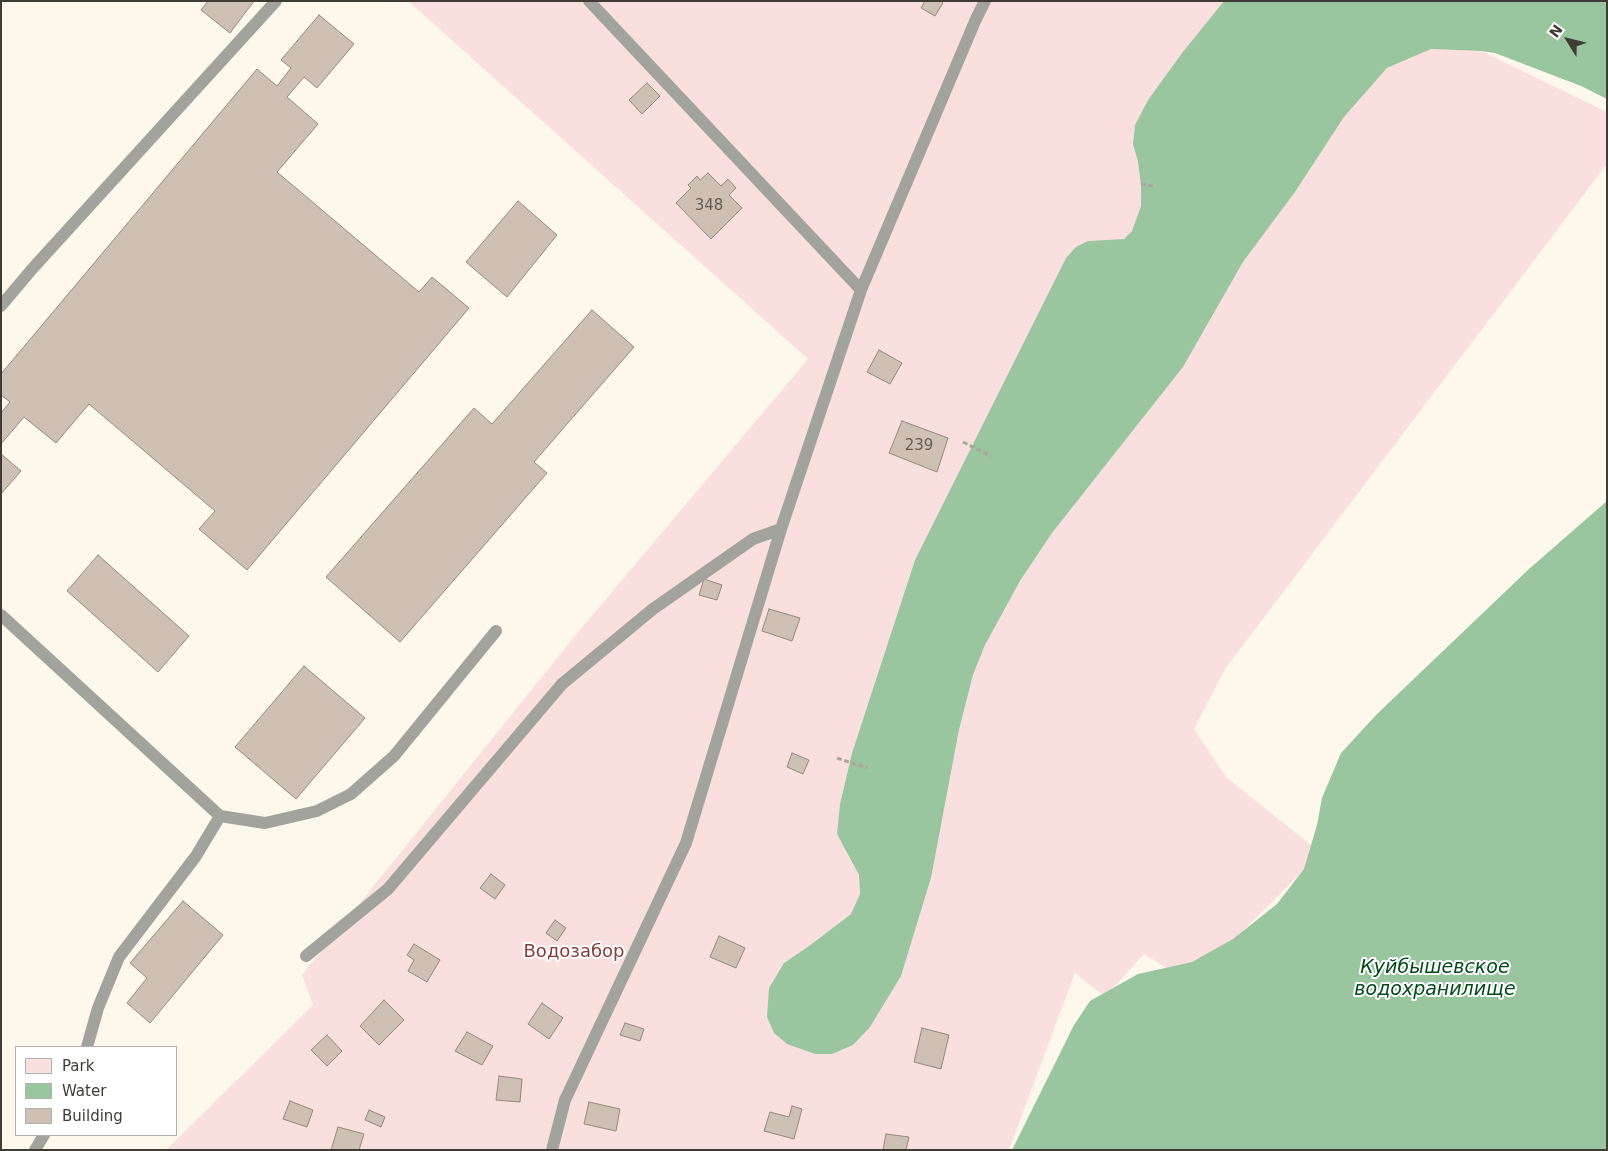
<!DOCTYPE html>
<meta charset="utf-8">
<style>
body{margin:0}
#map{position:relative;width:1608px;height:1151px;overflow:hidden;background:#fef8ec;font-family:"DejaVu Sans",sans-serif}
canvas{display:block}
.frame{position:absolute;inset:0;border:2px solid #3f3c36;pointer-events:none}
.legend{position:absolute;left:15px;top:1046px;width:162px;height:90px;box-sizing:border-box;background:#fff;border:1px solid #b2b1af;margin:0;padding:6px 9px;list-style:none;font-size:15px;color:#3f3c36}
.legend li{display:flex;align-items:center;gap:10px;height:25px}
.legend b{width:25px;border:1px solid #b2b1af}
.north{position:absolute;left:1543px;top:15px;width:50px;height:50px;-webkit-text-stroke:4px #fff;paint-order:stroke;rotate:306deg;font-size:14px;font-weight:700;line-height:20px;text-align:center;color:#3f3c36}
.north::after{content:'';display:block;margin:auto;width:18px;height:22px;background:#3f3c36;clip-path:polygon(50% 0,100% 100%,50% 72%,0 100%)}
</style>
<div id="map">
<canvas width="1608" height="1151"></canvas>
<div class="frame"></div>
<ul class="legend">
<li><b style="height:14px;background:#f9e0de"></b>Park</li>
<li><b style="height:14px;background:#99c59f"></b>Water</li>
<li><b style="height:14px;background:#cfc0b6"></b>Building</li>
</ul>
<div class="north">N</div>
</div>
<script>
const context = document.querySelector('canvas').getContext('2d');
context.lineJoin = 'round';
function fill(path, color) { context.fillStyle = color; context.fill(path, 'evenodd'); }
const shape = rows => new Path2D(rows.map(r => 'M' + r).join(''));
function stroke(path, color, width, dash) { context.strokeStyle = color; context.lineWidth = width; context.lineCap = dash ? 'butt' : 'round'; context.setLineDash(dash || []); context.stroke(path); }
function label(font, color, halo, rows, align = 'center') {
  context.font = font + ' "DejaVu Sans",sans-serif'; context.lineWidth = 4; context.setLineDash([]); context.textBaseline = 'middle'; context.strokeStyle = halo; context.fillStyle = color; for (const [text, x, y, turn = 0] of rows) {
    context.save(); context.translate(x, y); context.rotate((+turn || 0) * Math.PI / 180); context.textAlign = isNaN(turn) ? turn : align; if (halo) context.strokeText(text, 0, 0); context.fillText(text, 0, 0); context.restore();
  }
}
const green = shape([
 [408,1,1224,1,1182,53,1148,100,1135,125,1133,144,1138,162,1141,186,1141,206,1132,231,1124,239,1088,241,1066,258,915,560,852,753,840,804,837,834,859,875,860,894,851,914,809,946,784,963,901,976,931,878,959,731,973,675,985,645,1020,581,1052,533,1183,367,1243,262,1295,192,1344,117,1387,68,1431,49,1481,51,1607,112,1607,164,1225,669,1194,729,1226,777,1321,853,1191,983,1144,954,1105,997,1075,973,1009,1150,166,1150,313,1005,302,975,574,637,808,359]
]);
const water = shape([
 [1224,1,1607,1,1607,99,1581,86,1495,53,1481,51,1431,49,1387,68,1344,117,1295,192,1243,262,1183,367,1052,533,1020,581,985,645,973,675,959,730,931,878,901,976,870,1027,853,1045,832,1054,815,1054,787,1044,774,1033,767,1017,769,988,784,963,809,946,851,914,860,894,859,875,837,834,840,804,852,753,915,560,1066,258,1076,247,1088,241,1124,239,1132,231,1141,206,1141,186,1138,162,1133,144,1135,125,1148,100,1182,53],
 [1607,501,1607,1150,1012,1150,1074,1025,1090,1001,1138,974,1192,962,1233,939,1277,904,1304,869,1317,825,1322,798,1341,753,1377,714,1529,569]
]);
const building = shape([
 [208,1,254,1,230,33,201,10,208,1],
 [925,1,941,1,943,3,935,16,921,8,925,1],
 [319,15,354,44,317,88,304,77,287,97,318,124,277,172,419,292,432,277,469,308,247,570,199,529,215,511,89,404,56,443,24,417,1,444,1,413,10,402,1,395,1,374,257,69,277,86,291,68,281,60,319,15],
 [647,83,660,96,642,114,629,100,647,83],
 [708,173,721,186,728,179,736,188,729,195,742,208,711,239,676,203,691,188,688,185,697,176,700,180,708,173],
 [518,201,557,235,507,297,466,262,518,201],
 [592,310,634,347,534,462,547,473,400,642,326,577,474,408,492,424,592,310],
 [879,350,902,363,890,384,867,372,879,350],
 [902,421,948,438,937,472,889,453,902,421],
 [1,454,21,471,1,494,1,454],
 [98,555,189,636,158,672,67,591,98,555],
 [704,579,722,585,717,600,699,595,704,579],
 [769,609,800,618,792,641,762,631,769,609],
 [304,666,365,718,296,799,235,747,304,666],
 [792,753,809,760,803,774,787,767,792,753],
 [491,874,505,885,495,899,480,888,491,874],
 [183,901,223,935,150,1023,127,1003,147,978,130,963,183,901],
 [555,920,566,928,557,941,546,933,555,920],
 [719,936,745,948,736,968,710,957,719,936],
 [414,944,440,960,427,982,408,971,414,960,407,955,414,944],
 [384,1000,404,1020,379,1045,360,1026,384,1000],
 [542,1003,563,1018,549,1039,528,1024,542,1003],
 [625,1023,644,1029,640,1041,620,1035,625,1023],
 [922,1028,949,1035,941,1069,914,1062,922,1028],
 [467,1032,493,1046,482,1065,455,1051,467,1032],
 [327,1035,342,1051,327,1066,311,1050,327,1035],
 [499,1076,522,1079,520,1102,496,1100,499,1076],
 [290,1101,313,1110,307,1127,283,1119,290,1101],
 [589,1102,620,1109,616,1131,584,1124,589,1102],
 [792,1106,802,1109,794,1139,764,1131,770,1112,789,1117,792,1106],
 [369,1110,385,1117,381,1127,365,1120,369,1110],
 [338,1127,364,1134,359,1150,331,1150,338,1127],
 [886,1134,909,1137,906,1150,883,1150,886,1134]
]);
const path = shape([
 [1141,184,1153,186],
 [963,442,991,456],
 [837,758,867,768]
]);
const lane = shape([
 [589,1,861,290],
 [1,306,33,268,276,1],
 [1,615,220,816,265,823,317,811,351,794,394,756,496,631],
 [306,956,388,889,562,684,653,609,753,539,781,529],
 [87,1047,98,1008,119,957,196,856,220,816],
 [35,1150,44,1135],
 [552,1150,565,1100,686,843,781,529,861,290,976,19,985,1]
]);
const numberNames = [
 ["348",709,206],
 ["239",919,446]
];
const parkNames = [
 ["Водозабор",574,952]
];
const waterNames = [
 ["Куйбышевское",1435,968],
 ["водохранилище",1435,990]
];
fill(green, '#f9e0de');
fill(water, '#99c59f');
fill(building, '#cfc0b6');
stroke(building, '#96887f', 1);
stroke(path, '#aba79d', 3, [5, 2.5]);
stroke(lane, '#a2a39d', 12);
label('15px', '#635d56', null, numberNames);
label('18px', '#853c3a', '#fff', parkNames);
label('italic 19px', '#034a1b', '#fff', waterNames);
</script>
